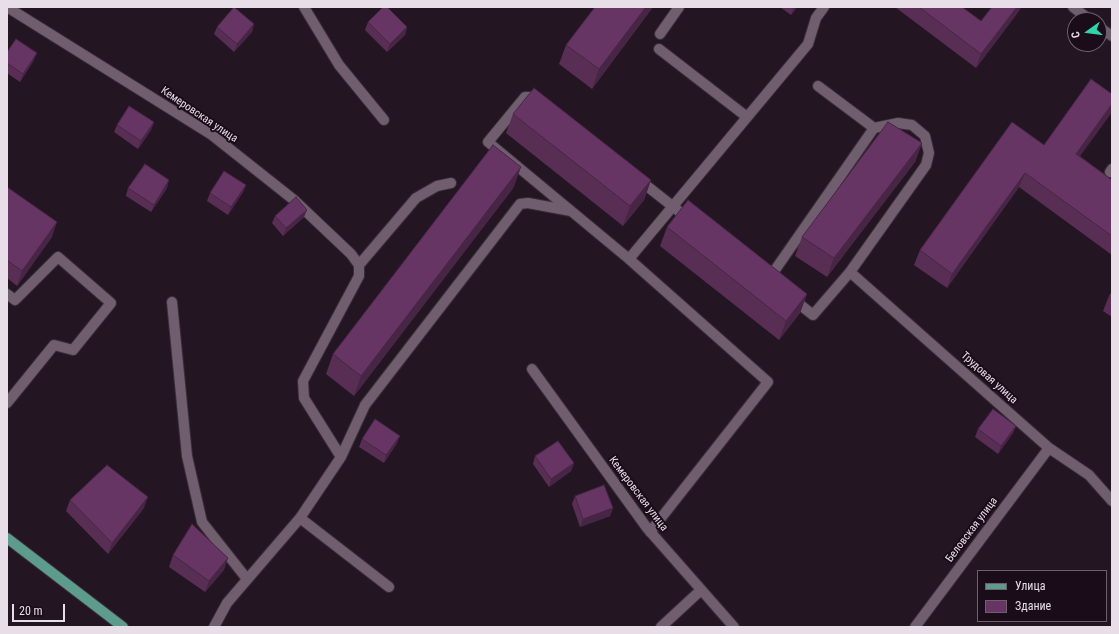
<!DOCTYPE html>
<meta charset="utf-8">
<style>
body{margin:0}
#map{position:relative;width:1119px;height:634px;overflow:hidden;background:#241523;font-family:"Roboto Condensed",sans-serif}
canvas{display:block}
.frame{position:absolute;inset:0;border:8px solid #e8dee7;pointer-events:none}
.legend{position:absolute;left:977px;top:570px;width:130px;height:52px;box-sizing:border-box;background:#1a0c19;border:1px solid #6c606b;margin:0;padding:5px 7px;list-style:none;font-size:12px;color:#e8dee7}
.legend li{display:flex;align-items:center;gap:8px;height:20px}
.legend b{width:20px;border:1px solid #6c606b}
.north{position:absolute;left:1067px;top:12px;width:40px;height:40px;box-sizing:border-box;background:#1a0c19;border:1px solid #6c606b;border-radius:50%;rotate:256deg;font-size:11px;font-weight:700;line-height:16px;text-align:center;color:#e8dee7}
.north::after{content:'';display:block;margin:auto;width:14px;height:18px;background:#30d4a9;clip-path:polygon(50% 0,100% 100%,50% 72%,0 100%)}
.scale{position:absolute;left:12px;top:604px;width:53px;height:18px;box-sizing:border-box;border:2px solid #e8dee7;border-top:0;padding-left:5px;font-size:12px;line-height:14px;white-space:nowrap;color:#e8dee7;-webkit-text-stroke:3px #1a0c19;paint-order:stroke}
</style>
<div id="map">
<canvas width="1119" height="634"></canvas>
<div class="frame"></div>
<ul class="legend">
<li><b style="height:5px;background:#5d9b8c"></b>Улица</li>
<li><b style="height:11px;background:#663563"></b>Здание</li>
</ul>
<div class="north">С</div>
<div class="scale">20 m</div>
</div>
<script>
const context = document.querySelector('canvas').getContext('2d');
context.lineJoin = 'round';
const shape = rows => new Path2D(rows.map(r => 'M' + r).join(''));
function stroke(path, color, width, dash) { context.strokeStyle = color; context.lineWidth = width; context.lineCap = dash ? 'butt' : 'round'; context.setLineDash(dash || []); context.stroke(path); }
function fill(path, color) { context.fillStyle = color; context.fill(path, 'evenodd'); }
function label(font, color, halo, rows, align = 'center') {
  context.font = font + ' "Roboto Condensed",sans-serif'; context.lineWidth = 4; context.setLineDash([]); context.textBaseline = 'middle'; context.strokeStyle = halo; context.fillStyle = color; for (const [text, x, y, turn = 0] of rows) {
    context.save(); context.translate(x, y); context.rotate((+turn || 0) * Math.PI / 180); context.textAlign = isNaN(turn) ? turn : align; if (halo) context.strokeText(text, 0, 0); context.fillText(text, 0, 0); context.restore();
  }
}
const minor = shape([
 [7,7,212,135,294,200,351,254,359,265],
 [304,7,339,65,384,120],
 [1073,7,1090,20],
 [1099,27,1112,36],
 [660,34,679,7],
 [659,49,747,117],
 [539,101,531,97,525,97,488,142,629,259,768,382,650,532],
 [1110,172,1112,169],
 [638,179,690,220],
 [629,259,808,44,816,18,824,7],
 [850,272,1049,448,1089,475,1112,501],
 [768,280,874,128,818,86],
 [7,294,15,300,58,257,111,303,73,350,54,345,7,403],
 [793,299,813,315,850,272,926,165,929,153,925,136,912,125,898,123,874,128],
 [172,302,187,456,202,522,247,579],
 [532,369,647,528,734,627],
 [341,457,304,398,303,381,359,276,359,265,416,198,437,186,451,183],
 [300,518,389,587],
 [214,627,227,603,300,518,341,457,365,405,520,204,528,203,571,211],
 [661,627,701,590],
 [915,627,1049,448]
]);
const major = shape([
 [7,538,123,627]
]);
const wall = shape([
 [653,7,592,89,559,64,566,45],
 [780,7,797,7,791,15],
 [895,7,962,7,981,21,992,7,1021,7,1019,11,976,68],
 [368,22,407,27,405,35,387,52,365,30],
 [254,24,252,32,234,52,214,34,217,27],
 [7,52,34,60,20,82,7,73],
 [1112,94,1112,112,1080,156,1112,180,1112,255,1019,187,947,288,914,265,920,250,1044,145],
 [513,114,651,180,644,200,623,226,506,133],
 [154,122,151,130,138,149,114,132,117,125],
 [922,143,915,162,827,277,795,256,802,237],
 [246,185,243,192,228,215,207,201,210,193],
 [7,187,52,237,17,286,7,278],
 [514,187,354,396,326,374,333,354],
 [128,188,167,188,151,212,126,196],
 [275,216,304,217,283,236,272,223],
 [667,227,807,294,800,313,779,340,660,246],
 [1112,292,1112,317,1103,311,1109,296],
 [1016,426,1013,433,998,454,975,437,978,429],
 [362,439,397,443,384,463,359,447],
 [535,456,574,463,571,471,549,487,533,464],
 [575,496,613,508,610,516,580,527,572,504],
 [70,500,144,508,108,554,66,511],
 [173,555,224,570,205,592,169,567]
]);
const shadedWall = shape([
 [646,7,653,7,592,89,599,69],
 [794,7,797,7,791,15],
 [1017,7,1021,7,1019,11,976,68,981,54],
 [254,24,252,32,234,52,237,44],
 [407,27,405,35,387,52,390,44],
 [37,53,34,60,20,82,23,74],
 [1112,104,1112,112,1071,168,1076,154],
 [154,122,151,130,138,149,141,141],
 [922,143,915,162,827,277,834,258],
 [521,167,514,187,354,396,361,376],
 [1025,173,1019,187,947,288,952,274],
 [169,180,167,188,151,212,154,205],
 [651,180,644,200,623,226,630,206],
 [246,185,243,192,228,215,231,207],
 [307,210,304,217,283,236,286,228],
 [57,222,52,237,17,286,22,271],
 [807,294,800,313,779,340,786,321],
 [1016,426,1013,433,998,454,1001,446],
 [400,436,397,443,384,463,386,455],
 [574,463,571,471,549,487,551,479],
 [148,497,144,508,108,554,112,543],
 [613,508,610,516,580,527,583,519],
 [228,558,224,570,205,592,209,581]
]);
const building = shape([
 [234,7,254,24,237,44,217,27,234,7],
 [383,7,387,7,407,27,390,44,368,22,383,7],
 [595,7,646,7,599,69,566,45,595,7],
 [919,7,962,7,981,21,992,7,1017,7,981,54,919,7],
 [16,39,37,53,23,74,7,63,7,52,16,39],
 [1091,79,1112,94,1112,104,1076,154,1112,180,1112,236,1025,173,952,274,920,250,1012,122,1044,145,1091,79],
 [534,88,651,180,630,206,513,114,534,88],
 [129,106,154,122,141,141,117,125,129,106],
 [888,122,922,143,834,258,802,237,888,122],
 [493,145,521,167,361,376,333,354,493,145],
 [145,164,169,180,154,205,128,188,145,164],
 [224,171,246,185,231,207,210,193,224,171],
 [7,187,57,222,22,271,7,260,7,187],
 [296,197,307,210,286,228,275,216,296,197],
 [688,200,807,294,786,321,667,227,688,200],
 [1112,292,1112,299,1109,296,1112,292],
 [993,409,1016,426,1001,446,978,429,993,409],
 [375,419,400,436,386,455,362,439,375,419],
 [558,441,574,463,551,479,535,456,558,441],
 [107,465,148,497,112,543,70,500,107,465],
 [604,485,613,508,583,519,575,496,604,485],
 [192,524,228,558,209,581,173,555,192,524]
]);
const streetNames = [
 ["Кемеровская улица",199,115,34],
 ["Трудовая улица",989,378,42],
 ["Кемеровская улица",638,494,53],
 ["Беловская улица",972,530,-53]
];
stroke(minor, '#392f38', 12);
stroke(major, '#392f38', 12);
stroke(minor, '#705e6e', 10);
stroke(major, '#5d9b8c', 10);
fill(wall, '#582e55');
fill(shadedWall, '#472545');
fill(building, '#663563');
stroke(building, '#472545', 1);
label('11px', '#e8dee7', '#1a0c19', streetNames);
</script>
